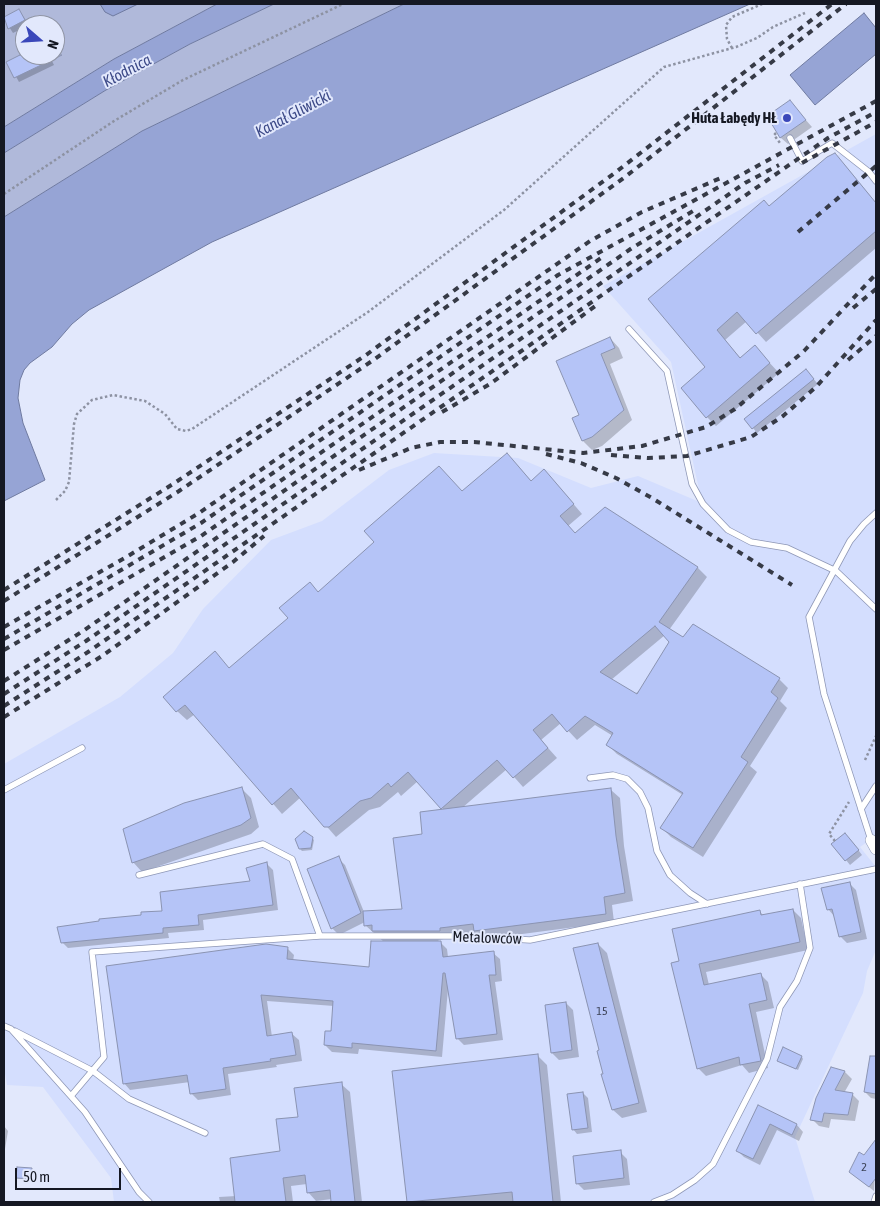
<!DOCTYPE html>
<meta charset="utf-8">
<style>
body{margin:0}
#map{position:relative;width:880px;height:1206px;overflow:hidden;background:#e2e8fc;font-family:"Asap Condensed",sans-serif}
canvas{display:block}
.frame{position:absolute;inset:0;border:5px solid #151823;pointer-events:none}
.north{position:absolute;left:15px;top:15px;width:50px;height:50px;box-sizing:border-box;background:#e2e8fc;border:1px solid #9095a5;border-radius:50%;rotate:109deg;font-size:14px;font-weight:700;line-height:20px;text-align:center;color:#151823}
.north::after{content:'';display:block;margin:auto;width:18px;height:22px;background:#3a47ba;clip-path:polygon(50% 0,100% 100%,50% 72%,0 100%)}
.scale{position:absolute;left:15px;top:1168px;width:106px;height:22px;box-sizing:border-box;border:2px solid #151823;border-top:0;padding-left:6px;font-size:15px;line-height:18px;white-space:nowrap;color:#151823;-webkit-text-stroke:4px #e2e8fc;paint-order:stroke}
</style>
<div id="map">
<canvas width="880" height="1206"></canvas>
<div class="frame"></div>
<div class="north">N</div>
<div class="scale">50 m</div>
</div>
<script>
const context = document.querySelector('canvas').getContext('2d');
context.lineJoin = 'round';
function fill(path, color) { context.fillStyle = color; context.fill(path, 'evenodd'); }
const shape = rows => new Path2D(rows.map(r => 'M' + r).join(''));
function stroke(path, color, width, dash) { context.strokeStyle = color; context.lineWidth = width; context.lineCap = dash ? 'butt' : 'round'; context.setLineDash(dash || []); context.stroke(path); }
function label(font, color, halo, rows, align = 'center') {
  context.font = font + ' "Asap Condensed",sans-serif'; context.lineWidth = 4; context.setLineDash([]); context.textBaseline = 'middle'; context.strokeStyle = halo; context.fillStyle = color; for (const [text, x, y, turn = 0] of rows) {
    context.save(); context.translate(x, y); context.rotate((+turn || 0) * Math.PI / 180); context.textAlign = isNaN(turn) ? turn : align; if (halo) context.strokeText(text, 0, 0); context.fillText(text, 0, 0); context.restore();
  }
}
const built = shape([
 [876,134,876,836,860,847,876,867,876,950,867,971,863,993,795,1137,815,1202,114,1202,111,1178,43,1087,7,1085,4,1068,4,764,120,697,173,653,203,609,271,540,322,521,389,470,434,453,518,458,591,488,638,476,702,503,671,362,603,286]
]);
const green = shape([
 [4,4,217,4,114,59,4,127],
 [25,25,55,25,55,55,25,55],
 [274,4,404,4,142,131,4,217,4,153,106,90,190,44]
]);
const water = shape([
 [100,4,138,4,113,16,105,12,100,4],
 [217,4,274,4,190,44,106,90,4,153,4,127,114,59,217,4],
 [404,4,750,4,212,242,89,310,72,324,52,347,30,363,24,370,20,380,18,398,23,423,45,480,4,501,4,217,142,131,404,4],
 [864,13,876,28,876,54,815,105,790,75,864,13]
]);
const shadow = shape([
 [19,10,29,25,13,33,4,19],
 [25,54,49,55,54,65,19,82,8,62],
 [790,102,812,127,788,144,781,138,769,117],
 [844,164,876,203,876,248,766,342,747,321,725,340,741,359,755,347,779,373,716,426,707,417,707,367,649,300,769,208],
 [610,338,619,348,623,358,610,364,632,420,602,446,592,450,583,441,573,418,581,415,557,362],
 [810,375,818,384,757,433,746,419],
 [516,464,532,482,553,480,582,514,568,526,576,534,606,509,698,568,707,577,669,630,683,639,779,679,788,688,780,701,787,708,750,766,757,772,703,857,671,837,662,828,683,795,617,754,607,744,613,736,595,725,577,740,561,723,541,740,557,758,523,787,507,769,462,808,611,790,620,798,624,846,633,901,612,905,614,922,484,939,478,933,438,940,447,949,448,957,493,953,500,959,502,981,495,982,503,1040,464,1045,457,1038,448,989,442,1057,359,1049,358,1054,332,1052,325,1045,333,1033,334,1006,267,1001,272,1037,292,1034,299,1040,302,1061,276,1065,277,1067,228,1074,231,1095,198,1100,191,1093,190,1082,130,1090,124,1083,287,948,294,955,293,961,370,968,384,942,365,925,365,922,339,935,332,928,338,858,345,865,364,912,404,910,424,836,444,810,418,781,401,796,398,792,380,807,369,810,336,837,301,797,282,814,195,714,187,720,177,711,230,670,318,593,462,492],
 [665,635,671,642,643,687,635,694,611,680],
 [242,789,251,798,259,827,251,834,142,872,133,862],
 [312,838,314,840,312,850,302,851,300,849],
 [850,839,862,855,850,865,846,860],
 [267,864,273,870,278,910,203,920,204,930,168,933,169,938,68,948,62,942,143,916,163,912,251,882],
 [849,883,856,890,867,939,847,943,840,936,835,917,828,909],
 [793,910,801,918,808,950,706,972,709,985,760,974,768,982,774,1008,756,1012,768,1068,749,1073,742,1065,706,1076,698,1068,681,961,760,912,764,916],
 [598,944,607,953,647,1112,622,1118,613,1110,598,1052,601,1051],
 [566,1003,573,1010,579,1057,559,1060,552,1053],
 [538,1056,547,1065,561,1202,408,1202,394,1072],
 [802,1057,803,1059,798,1070,778,1061],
 [831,1068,845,1072,852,1079,844,1093,852,1094,859,1101,855,1121,831,1119,829,1128,819,1126,812,1119],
 [868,1076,876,1078,876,1099,871,1098,865,1092],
 [341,1084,350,1092,362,1202,332,1202,332,1199,316,1201,308,1192,307,1184,291,1186,293,1202,220,1202,219,1197,236,1196,281,1152,299,1118],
 [583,1093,588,1098,592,1132,577,1134,573,1129],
 [758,1107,797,1125,803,1132,799,1141,777,1130,760,1165,744,1157,737,1150],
 [4,1126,8,1131,4,1155],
 [871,1148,876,1153,874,1191,850,1172],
 [620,1152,627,1159,630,1185,584,1190,577,1183],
 [31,1170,33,1180,17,1178]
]);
const building = shape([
 [19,9,25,20,8,29,4,17,19,9],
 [20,55,62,55,14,78,6,62,20,55],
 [790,100,806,120,780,138,767,116,790,100],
 [835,153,876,203,876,231,756,334,737,312,717,330,740,358,755,345,770,363,706,418,681,388,705,367,648,299,764,200,769,206,827,157,835,153],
 [610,337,615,348,601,354,624,410,592,437,582,441,572,418,579,415,556,361,610,337],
 [806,369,814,379,752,429,744,419,806,369],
 [507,453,531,481,544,469,574,504,560,516,575,533,605,507,698,567,659,622,683,637,693,624,780,678,771,692,778,698,741,757,748,762,693,848,660,828,683,793,606,745,613,733,585,716,567,732,552,714,533,730,548,748,513,778,497,760,441,809,408,772,391,787,388,783,371,798,360,801,329,827,324,827,291,788,272,805,185,705,176,712,163,697,215,651,229,668,288,618,279,608,310,582,318,592,374,542,364,531,439,466,462,491,507,453],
 [655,626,669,642,637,694,600,672,655,626],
 [242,787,251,818,241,825,132,863,123,829,184,803,242,787],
 [611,788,616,836,625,893,604,897,606,914,474,931,473,924,440,928,440,931,372,931,372,925,364,926,363,911,402,909,393,838,422,834,420,812,611,788],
 [304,831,313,837,311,848,299,849,295,839,304,831],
 [845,833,859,850,845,861,831,844,845,833],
 [339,856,361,913,331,929,307,869,339,856],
 [267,862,273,905,198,915,199,925,163,928,163,933,61,943,57,927,99,921,99,919,141,915,141,912,162,911,160,892,250,881,246,868,267,862],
 [850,882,861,932,839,937,832,909,827,910,821,888,850,882],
 [793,909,800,942,699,964,704,985,761,973,767,1000,749,1004,761,1061,740,1065,739,1057,697,1069,671,963,679,961,672,929,760,910,761,915,793,909],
 [371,941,441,941,443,957,494,951,496,975,489,975,497,1034,456,1039,445,973,443,973,436,1051,352,1043,352,1048,324,1045,325,1031,331,1031,333,1001,261,995,267,1036,292,1032,296,1055,270,1059,271,1061,223,1068,226,1089,190,1094,187,1075,123,1084,106,966,266,944,288,947,287,959,369,967,371,941],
 [598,943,639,1103,612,1110,601,1074,603,1074,597,1051,599,1050,573,948,598,943],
 [566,1002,572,1050,551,1053,545,1005,566,1002],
 [783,1047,802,1056,796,1069,777,1061,783,1047],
 [538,1054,553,1202,513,1202,512,1192,407,1202,392,1071,538,1054],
 [870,1056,876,1056,876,1094,864,1092,870,1056],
 [831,1067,845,1071,835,1090,853,1093,848,1115,824,1113,822,1122,810,1120,816,1098,831,1067],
 [342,1082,355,1202,331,1202,330,1190,307,1193,305,1175,283,1178,286,1202,235,1202,230,1158,280,1151,276,1119,298,1117,294,1088,342,1082],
 [583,1092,588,1128,572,1130,567,1094,583,1092],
 [758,1105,797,1124,792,1135,770,1124,753,1159,736,1151,758,1105],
 [876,1139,876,1178,869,1187,849,1172,859,1152,864,1155,876,1139],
 [621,1150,624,1178,576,1184,573,1156,621,1150],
 [17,1167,32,1168,31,1179,16,1178,17,1167]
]);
const path = shape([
 [732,48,727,39,726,25,732,17,762,4],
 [776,133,774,135,780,143],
 [4,194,114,121,183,80,343,4],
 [56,500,65,491,69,482,74,424,77,414,92,400,113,395,145,401,165,414,177,429,186,431,192,429,368,312,504,210,664,67,736,47,757,38,773,27,805,13],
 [865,760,876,736],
 [835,841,829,834,849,802]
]);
const service = shape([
 [790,138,802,161,832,143,869,172,876,181],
 [629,329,667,371,692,484,703,504,728,530,751,542,787,548,836,571,876,609],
 [590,778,613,775,627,779,640,792,648,808,657,851,670,875,690,893,707,904],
 [4,790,82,748],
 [861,809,876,786],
 [871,840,824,694,809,617,850,541,864,524,876,513],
 [139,875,263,844,292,859,320,936],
 [4,1026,11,1029,85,1112,139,1192,149,1202],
 [15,1031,93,1071,129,1099,205,1133],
 [71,1096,104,1057,92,952,320,936,461,936,530,940,876,869],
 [654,1202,672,1195,695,1180,713,1164,767,1059,780,1007,797,981,810,948,800,884],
 [874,1202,876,1196]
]);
const minor = shape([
 [871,840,876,849]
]);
const rail = shape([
 [802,163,876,122],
 [798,232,876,166],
 [853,308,876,289],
 [848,360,876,336],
 [442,412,490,384,598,304],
 [546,454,581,463,616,478,652,498,792,585],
 [611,455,648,458,687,456,751,437,783,416,816,387,876,320],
 [359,470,411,448,440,442,474,442,583,453,642,446,706,427,735,409,804,351,876,274],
 [4,590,173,484,366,355,616,172,832,4],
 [4,601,179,491,372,361,625,177,846,4],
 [4,627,128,556,199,513,590,241,642,212,723,177],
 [4,639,201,523,558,275,876,101],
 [4,650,201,536,604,256],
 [4,681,83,631,632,248,693,211],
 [4,694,86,641,745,183,779,165],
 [4,706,88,652,828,138,876,112],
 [4,717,102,656,233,562,264,536]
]);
const markers = [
 [787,118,5,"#3a47ba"]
];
const numberNames = [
 ["15",602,1011],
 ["2",864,1167]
];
const poiNames = [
 ["Huta Łabędy HŁ",777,118]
];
const streetNames = [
 ["Metalowców",487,938,2]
];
const waterNames = [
 ["Kłodnica",127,71,-28],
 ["Kanał Gliwicki",293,114,-28]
];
fill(built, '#d4defe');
fill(green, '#b0b9da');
fill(water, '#96a4d5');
stroke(water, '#6f7aa0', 1);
fill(shadow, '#0003');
fill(building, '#b5c4f7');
stroke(building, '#8b94b2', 1);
stroke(service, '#8e97b6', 7);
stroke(minor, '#8e97b6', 12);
stroke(path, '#8d92a2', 2.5, [2.5, 2.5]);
stroke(service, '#fff', 5.5);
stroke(minor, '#fff', 11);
stroke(rail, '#363a46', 4, [6, 6]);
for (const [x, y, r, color] of markers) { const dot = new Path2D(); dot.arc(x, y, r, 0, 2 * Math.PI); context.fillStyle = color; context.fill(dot); stroke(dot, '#e2e8fc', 2); }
label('12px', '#3d4358', null, numberNames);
label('bold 15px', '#151823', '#e2e8fc', poiNames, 'right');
label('15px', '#151823', '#e2e8fc', streetNames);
label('italic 16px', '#3d4a88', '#e2e8fc', waterNames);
</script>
